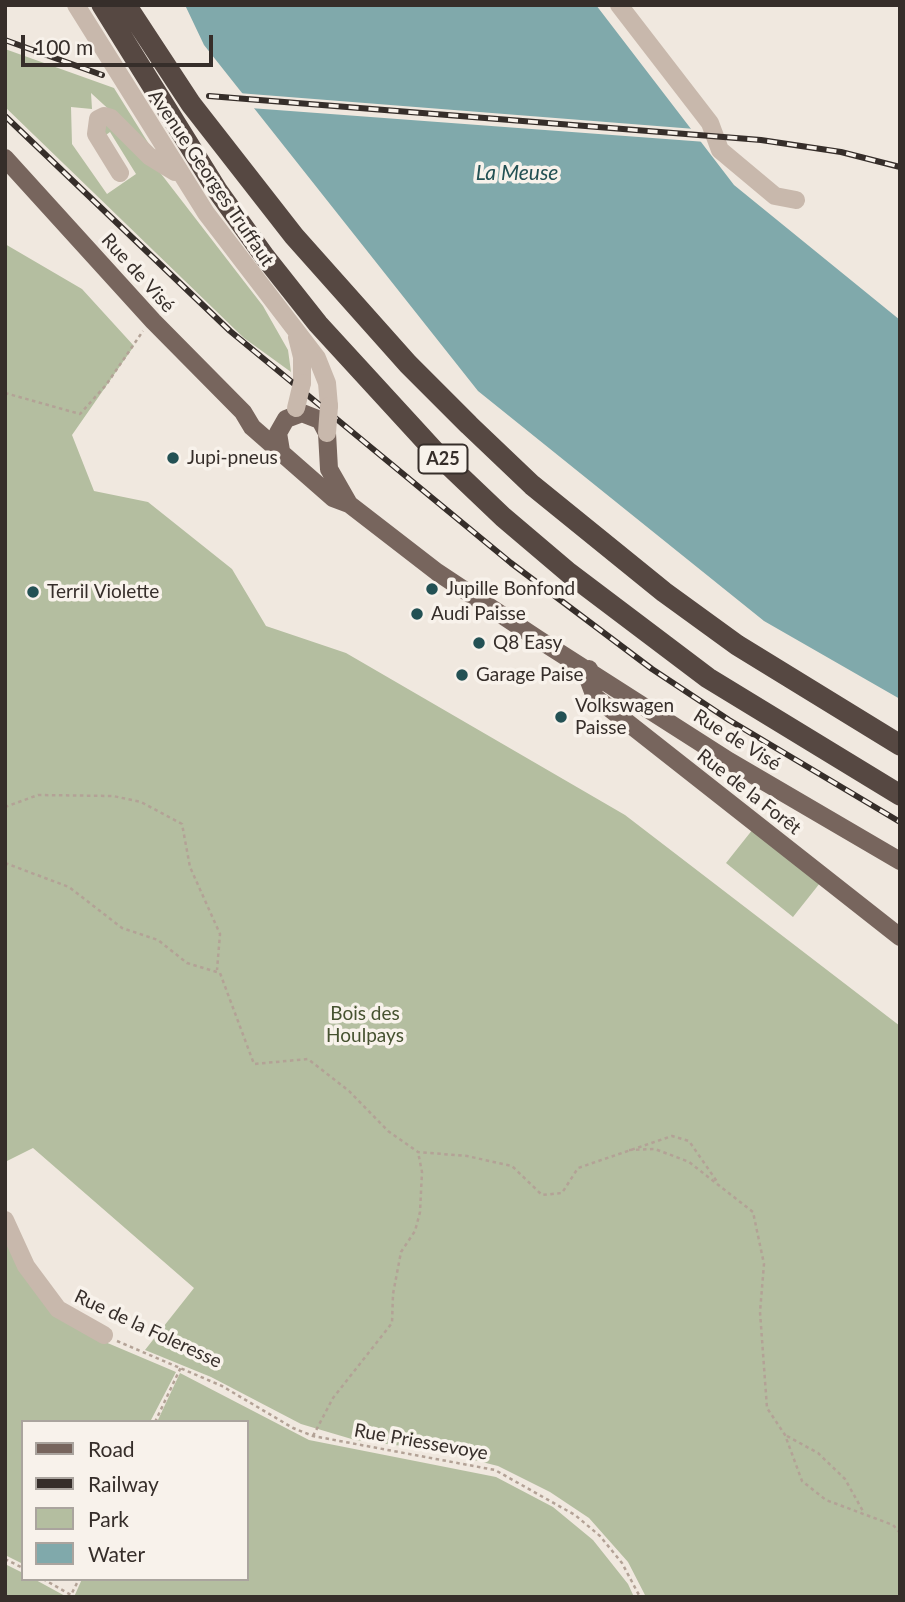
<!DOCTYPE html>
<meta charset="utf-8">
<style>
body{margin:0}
#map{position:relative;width:905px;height:1602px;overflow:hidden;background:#f0e8df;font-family:Lato,sans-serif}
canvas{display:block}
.frame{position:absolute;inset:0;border:7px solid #362e2a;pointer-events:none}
.legend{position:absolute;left:21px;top:1420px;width:228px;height:161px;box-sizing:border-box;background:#f8f2eb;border:2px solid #aaa49e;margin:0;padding:9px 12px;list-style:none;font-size:21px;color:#362e2a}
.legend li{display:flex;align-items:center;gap:14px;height:35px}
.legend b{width:35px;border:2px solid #aaa49e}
.scale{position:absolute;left:21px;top:35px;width:192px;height:32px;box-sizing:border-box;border:4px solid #362e2a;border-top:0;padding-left:9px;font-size:21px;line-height:24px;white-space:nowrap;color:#362e2a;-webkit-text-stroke:5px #f8f2eb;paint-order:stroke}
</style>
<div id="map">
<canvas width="905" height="1602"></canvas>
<div class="frame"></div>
<ul class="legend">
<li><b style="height:9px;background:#77655d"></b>Road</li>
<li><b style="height:9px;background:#362e2a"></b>Railway</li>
<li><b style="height:19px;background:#b4bea0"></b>Park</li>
<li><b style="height:19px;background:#80a9ab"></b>Water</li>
</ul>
<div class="scale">100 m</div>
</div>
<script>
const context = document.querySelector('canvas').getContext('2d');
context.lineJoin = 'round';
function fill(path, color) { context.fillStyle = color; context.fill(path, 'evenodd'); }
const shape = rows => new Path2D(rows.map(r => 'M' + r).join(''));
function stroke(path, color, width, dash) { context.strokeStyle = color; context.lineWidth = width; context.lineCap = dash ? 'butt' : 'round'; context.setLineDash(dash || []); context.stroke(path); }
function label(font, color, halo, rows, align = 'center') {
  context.font = font + ' Lato,sans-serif'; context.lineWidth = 7; context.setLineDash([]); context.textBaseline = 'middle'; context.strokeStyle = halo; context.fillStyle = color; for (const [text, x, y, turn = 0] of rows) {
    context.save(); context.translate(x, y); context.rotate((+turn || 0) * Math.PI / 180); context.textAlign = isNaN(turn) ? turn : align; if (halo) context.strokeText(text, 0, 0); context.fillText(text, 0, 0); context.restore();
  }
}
const green = shape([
 [5,49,114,88,152,149,91,93,92,109,71,107,72,144,107,194,136,174,110,132,102,138,102,126,114,124,155,166,263,306,288,350,291,372,244,338,5,107],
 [5,244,82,289,134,346,72,435,94,491,148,502,232,569,266,626,346,653,625,815,900,1026,900,1597,646,1597,628,1562,589,1518,550,1492,498,1466,434,1450,355,1440,301,1424,211,1377,145,1350,194,1288,33,1148,5,1162],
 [753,829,820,883,793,917,726,863],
 [5,1239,91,1336,176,1372,150,1422,23,1422,23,1564,5,1555],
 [180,1373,309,1440,496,1477,553,1507,593,1540,628,1584,634,1597,74,1597,82,1579,247,1579,247,1422,157,1422],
 [5,1564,23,1573,23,1579,34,1579,67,1597,5,1597]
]);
const water = shape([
 [185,5,596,5,734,185,900,320,900,699,764,621,478,391,204,45]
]);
const pier = shape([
 [238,93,695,129,706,142,250,108]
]);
const path = shape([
 [5,393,80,414,106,385,143,331],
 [5,807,38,795,113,796,141,802,182,824,190,867,220,934,217,970],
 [5,863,69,887,122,928,158,940,187,963,220,973,254,1064,308,1059,349,1091,388,1131,418,1152,467,1156,512,1166,542,1195,562,1193,578,1168,672,1136,689,1141,718,1183],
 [629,1150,655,1149,689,1162,753,1212,764,1264,760,1312,767,1408,785,1435,802,1481,826,1500,893,1525,900,1533],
 [117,1341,222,1386,293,1428,313,1436,495,1470,575,1515,600,1536,622,1563,640,1597],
 [155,1422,181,1367],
 [313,1436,333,1398,392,1323,393,1294,401,1252,415,1231,420,1212,422,1172,418,1152],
 [787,1436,818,1453,845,1479,864,1513],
 [5,1559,23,1568],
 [43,1579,71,1595,79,1579]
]);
const minor = shape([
 [76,5,206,213,317,358,327,383,329,406],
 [619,5,710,123,720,150,775,196,796,200],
 [120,173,96,134,98,119,104,116,111,118,149,156,175,172],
 [297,337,302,357,302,383],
 [5,1220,26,1266,58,1309,104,1335]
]);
const major = shape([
 [5,158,153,321,243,412,252,427,333,498,349,504,437,572,538,639,729,761,900,861],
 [281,451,278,433,286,419,302,413,320,420,327,433,329,469,349,504],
 [589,669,589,681,595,697,900,937]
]);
const highway = shape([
 [102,5,217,190,265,257,318,324,440,457,503,517,569,573,708,678,900,795],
 [126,5,191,104,294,236,408,364,469,425,532,485,664,592,737,645,900,745]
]);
const rail = shape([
 [5,40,102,75],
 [209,96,761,140,841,152,900,167],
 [5,116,230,331,511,563,652,669,729,720,900,822]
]);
const minorBridge = shape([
 [296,408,302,383],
 [327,433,329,406]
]);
const markers = [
 [173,458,7,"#235154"],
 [432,589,7,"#235154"],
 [33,592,7,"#235154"],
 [417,614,7,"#235154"],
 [479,643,7,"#235154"],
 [462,675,7,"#235154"],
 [561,717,7,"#235154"]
];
const shields = [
 [443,459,49]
];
const shieldNames = [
 ["A25",443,459]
];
const streetNames = [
 ["Avenue Georges Truffaut",211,178,56],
 ["Rue de Visé",138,273,48],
 ["Rue de Visé",737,740,32],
 ["Rue de la Forêt",749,792,38],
 ["Rue de la Foleresse",148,1329,25],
 ["Rue Priessevoye",421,1442,10]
];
const poiNames = [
 ["Jupi-pneus",187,458],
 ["Jupille Bonfond",446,589],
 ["Terril Violette",47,592],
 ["Audi Paisse",431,614],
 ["Q8 Easy",493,643],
 ["Garage Paise",476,675],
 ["Volkswagen",575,706],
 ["Paisse",575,728]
];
const parkNames = [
 ["Bois des",365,1014],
 ["Houlpays",365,1036]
];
const waterNames = [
 ["La Meuse",517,173]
];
fill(green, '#b4bea0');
fill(water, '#80a9ab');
fill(pier, '#f0e8df');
stroke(path, '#b3a296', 2.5, [3.5, 3.5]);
stroke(minor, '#c8b8ac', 18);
stroke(major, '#77655d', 18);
stroke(highway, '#564842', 21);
stroke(rail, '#362e2a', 6);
stroke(rail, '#f8f2eb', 3.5, [10]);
stroke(minorBridge, '#c8b8ac', 18);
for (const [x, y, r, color] of markers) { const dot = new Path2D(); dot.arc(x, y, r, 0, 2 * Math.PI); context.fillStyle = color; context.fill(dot); stroke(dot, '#f8f2eb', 2.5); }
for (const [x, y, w] of shields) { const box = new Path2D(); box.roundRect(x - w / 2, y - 14.5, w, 29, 5); context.fillStyle = '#f8f2eb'; context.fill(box); stroke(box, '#362e2a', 2); }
label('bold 18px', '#362e2a', null, shieldNames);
label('19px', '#362e2a', '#f8f2eb', streetNames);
label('19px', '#362e2a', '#f8f2eb', poiNames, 'left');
label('19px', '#465230', '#f8f2eb', parkNames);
label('italic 21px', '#235154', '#f8f2eb', waterNames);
</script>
